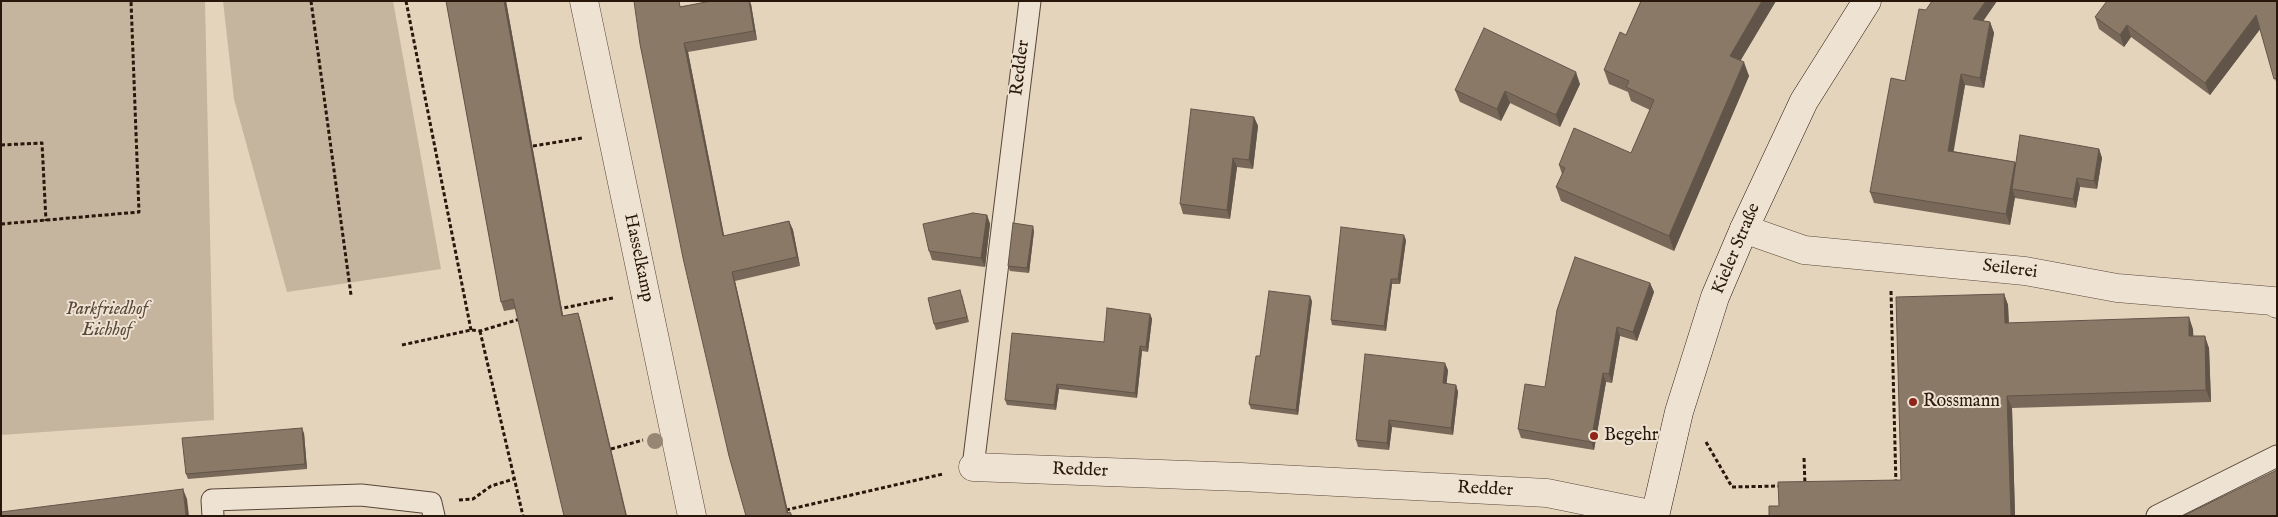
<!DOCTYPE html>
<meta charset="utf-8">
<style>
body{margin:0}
#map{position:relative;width:2278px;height:517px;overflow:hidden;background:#e5d4bc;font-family:"IM FELL English",serif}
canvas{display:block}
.frame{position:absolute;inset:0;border:2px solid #29170c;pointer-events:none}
</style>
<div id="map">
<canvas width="2278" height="517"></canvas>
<div class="frame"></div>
</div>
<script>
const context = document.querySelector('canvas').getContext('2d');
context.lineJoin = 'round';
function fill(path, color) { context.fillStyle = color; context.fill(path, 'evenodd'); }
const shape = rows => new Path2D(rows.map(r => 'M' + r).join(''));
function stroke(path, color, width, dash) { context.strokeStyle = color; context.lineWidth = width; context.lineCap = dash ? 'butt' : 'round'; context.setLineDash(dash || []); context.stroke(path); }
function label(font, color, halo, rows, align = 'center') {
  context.font = font + ' "IM FELL English",serif'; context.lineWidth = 4; context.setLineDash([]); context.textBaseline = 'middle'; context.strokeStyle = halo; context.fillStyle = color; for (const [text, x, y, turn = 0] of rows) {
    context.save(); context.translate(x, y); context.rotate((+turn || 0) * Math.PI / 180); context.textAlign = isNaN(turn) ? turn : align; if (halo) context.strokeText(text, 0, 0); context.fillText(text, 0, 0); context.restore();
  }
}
const green = shape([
 [1,1,205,1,214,420,1,435],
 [223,1,393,1,441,269,287,292,234,99]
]);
const path = shape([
 [311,1,351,295],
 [406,1,471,330],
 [1,145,42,143,46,221],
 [533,146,582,138],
 [1,224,139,212,131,1],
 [1891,291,1896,485],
 [558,309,613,298],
 [480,331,523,516],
 [402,345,471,330,480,331,520,319],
 [1706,442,1732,487,1781,486],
 [611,449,643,440],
 [1804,458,1805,485],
 [459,500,473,499,491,486,514,479],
 [786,510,943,474]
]);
const service = shape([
 [973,467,1030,1],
 [213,516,212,500,361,495,431,503,434,516],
 [2157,516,2277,456]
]);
const minor = shape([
 [584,1,692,516],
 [1744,229,1804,250,2025,271,2117,288,2273,301,2277,304],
 [973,467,1241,477,1547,493,1655,515]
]);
const secondary = shape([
 [1655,516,1679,412,1715,297,1744,229,1804,101,1867,1]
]);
const trees = [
 [655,441]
];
const wall = shape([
 [446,1,506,1,563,316,578,313,581,322,515,309,504,311,501,302],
 [1641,1,1776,1,1740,60,1749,76,1674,251,1561,201,1556,187,1562,174,1559,165,1631,153,1650,110,1631,101,1628,92,1609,84,1604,70,1626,35],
 [1932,1,1997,1,1983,21,1990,22,1994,33,1984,88,1965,85,1953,151,2015,162,2016,164,2099,149,2102,158,2097,189,2080,187,2076,208,2015,198,2015,197,2010,225,1874,203,1870,192,1905,81],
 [2277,1,2277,85,2260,29,2210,95,2131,37,2124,47,2099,29,2095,17],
 [751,4,757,40,688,52,724,236,789,221,793,230,800,266,735,281,788,512,792,516,746,516,640,44,681,6],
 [1580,84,1560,127,1510,103,1501,121,1460,102,1455,90],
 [1254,117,1258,126,1253,169,1237,167,1230,219,1183,214,1180,204],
 [987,215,990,224,985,267,932,260,929,251],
 [1034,231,1029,273,1010,271,1008,266],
 [1406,240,1400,284,1392,284,1386,331,1332,325,1331,320],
 [1650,283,1654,292,1637,341,1620,336,1612,383,1606,382,1594,450,1521,438,1518,429,1545,387],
 [2004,294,2008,305,2009,323,2193,329,2193,336,2209,348,2211,402,2012,408,2015,516,1769,516,1779,506,1901,480],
 [962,295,969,322,936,330,934,324],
 [1312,301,1298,415,1251,409,1249,404,1260,356],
 [1150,314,1152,319,1148,352,1142,351,1137,398,1059,389,1056,410,1007,405,1005,400,1104,342],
 [1448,370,1446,384,1456,385,1458,392,1453,435,1392,427,1389,450,1358,447,1356,440],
 [304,433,307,469,188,479,186,474]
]);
const shadedWall = shape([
 [504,1,506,1,565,326,562,316],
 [749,1,750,1,751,4,757,40,754,31],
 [1762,1,1776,1,1735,70,1730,56],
 [1986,1,1997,1,1977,30,1973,19],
 [2256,15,2261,28,2210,95,2205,83],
 [1990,22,1994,33,1984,88,1980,78],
 [2127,25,2131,37,2124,47,2120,35],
 [684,43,688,52,726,245,723,236],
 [1744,62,1749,76,1674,251,1669,236],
 [1576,72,1580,84,1560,127,1556,115],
 [1961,74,1965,85,1952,161,1948,151],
 [1505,91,1510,103,1501,121,1497,109],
 [1254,117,1258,126,1253,169,1249,160],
 [2099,149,2102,158,2097,189,2094,181],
 [1233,158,1237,167,1230,219,1227,210],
 [2015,162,2019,173,2012,189,2015,197,2010,225,2006,214],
 [2077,178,2080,187,2076,208,2073,199],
 [987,215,990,224,985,267,981,258],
 [789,221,793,230,800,266,797,257],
 [1033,226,1034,231,1029,273,1027,268],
 [1404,235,1406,240,1400,284,1398,279],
 [732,272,735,281,789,516,787,513],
 [1391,279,1392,284,1386,331,1384,326],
 [1650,283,1654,292,1637,341,1633,332],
 [2004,294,2008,305,2009,335,2005,323],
 [1310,296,1312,301,1298,415,1296,410],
 [578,313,581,322,627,516,626,516],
 [1150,314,1152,319,1148,352,1146,347],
 [2189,317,2193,329,2194,348,2189,336],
 [1617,327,1620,336,1612,383,1609,374],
 [2205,336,2209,348,2211,402,2206,390],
 [1140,346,1142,351,1137,398,1135,393],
 [1445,363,1448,370,1446,390,1443,383],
 [1603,373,1606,382,1594,450,1591,442],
 [1057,384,1059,389,1056,410,1054,405],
 [1456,385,1458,392,1453,435,1451,428],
 [2007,396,2012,408,2015,516,2011,516],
 [1389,420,1392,427,1389,450,1387,443],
 [302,428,304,433,307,469,305,464],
 [183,489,187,499,189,516,186,516]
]);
const building = shape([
 [446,1,504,1,562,316,578,313,626,516,564,516,513,299,501,302,446,1],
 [634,1,679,1,680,7,711,1,749,1,754,31,684,43,723,236,789,221,797,257,732,272,787,513,790,512,792,516,746,516,729,456,683,258,640,44,634,1],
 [1641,1,1762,1,1730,56,1744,62,1669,236,1556,187,1565,168,1559,165,1574,128,1631,153,1654,100,1626,87,1629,81,1604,70,1620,32,1626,35,1641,1],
 [1932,1,1986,1,1973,19,1990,22,1980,78,1961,74,1948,151,2015,162,2006,214,1870,192,1891,78,1905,81,1919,9,1926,10,1932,1],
 [2107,1,2277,1,2277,78,2274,79,2256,15,2205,83,2127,25,2120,35,2095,17,2107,1],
 [1484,28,1576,72,1556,115,1505,91,1497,109,1455,90,1484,28],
 [1191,109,1254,117,1249,160,1233,158,1227,210,1180,204,1191,109],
 [2020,135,2099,149,2094,181,2077,178,2073,199,2012,189,2020,135],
 [973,213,987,215,981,258,929,251,923,224,973,213],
 [1013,223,1033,226,1027,268,1008,266,1013,223],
 [1341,227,1404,235,1398,279,1391,279,1384,326,1331,320,1341,227],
 [1575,257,1650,283,1633,332,1617,327,1609,374,1603,373,1591,442,1518,429,1525,384,1545,387,1557,310,1575,257],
 [960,290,967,317,934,324,928,298,960,290],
 [1269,291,1310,296,1296,410,1249,404,1256,356,1260,356,1269,291],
 [2004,294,2005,323,2189,317,2189,336,2205,336,2206,390,2007,396,2011,516,1769,516,1769,506,1779,506,1778,482,1901,480,1896,297,2004,294],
 [1107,308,1150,314,1146,347,1140,346,1135,393,1057,384,1054,405,1005,400,1012,333,1104,342,1107,308],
 [1365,354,1445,363,1443,383,1456,385,1451,428,1389,420,1387,443,1356,440,1365,354],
 [302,428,305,464,186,474,182,438,302,428],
 [2277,470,2277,516,2183,516,2277,470],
 [183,489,186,516,1,516,1,512,183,489]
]);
const markers = [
 [1913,402,5,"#8f2418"],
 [1594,436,5,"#8f2418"]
];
const streetNames = [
 ["Redder",1021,68,-83],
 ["Kieler Straße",1737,249,-67],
 ["Hasselkamp",638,258,78],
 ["Seilerei",2010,270,7],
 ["Redder",1080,471,2],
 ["Redder",1485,490,3]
];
const parkNames = [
 ["Parkfriedhof",107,310],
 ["Eichhof",107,331]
];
const poiNames = [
 ["Rossmann",1923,402],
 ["Begehr",1604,436]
];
fill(green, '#c5b49e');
stroke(service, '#584638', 23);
stroke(minor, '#584638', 29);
stroke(secondary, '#29170c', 29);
stroke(path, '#29170c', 3, [4, 2.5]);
stroke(service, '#eee3d3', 21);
stroke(minor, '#eee3d3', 28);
stroke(secondary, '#eee3d3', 28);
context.fillStyle = '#978673';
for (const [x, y] of trees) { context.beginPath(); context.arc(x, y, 8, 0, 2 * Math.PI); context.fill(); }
fill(wall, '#786859');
fill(shadedWall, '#615549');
fill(building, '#8b7968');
stroke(building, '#615549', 1);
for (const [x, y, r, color] of markers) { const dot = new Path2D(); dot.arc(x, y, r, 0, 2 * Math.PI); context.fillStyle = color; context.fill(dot); stroke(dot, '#eee3d3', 2); }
label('18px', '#29170c', '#eee3d3', streetNames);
label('italic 18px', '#584638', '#eee3d3', parkNames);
label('18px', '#29170c', '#eee3d3', poiNames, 'left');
</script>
